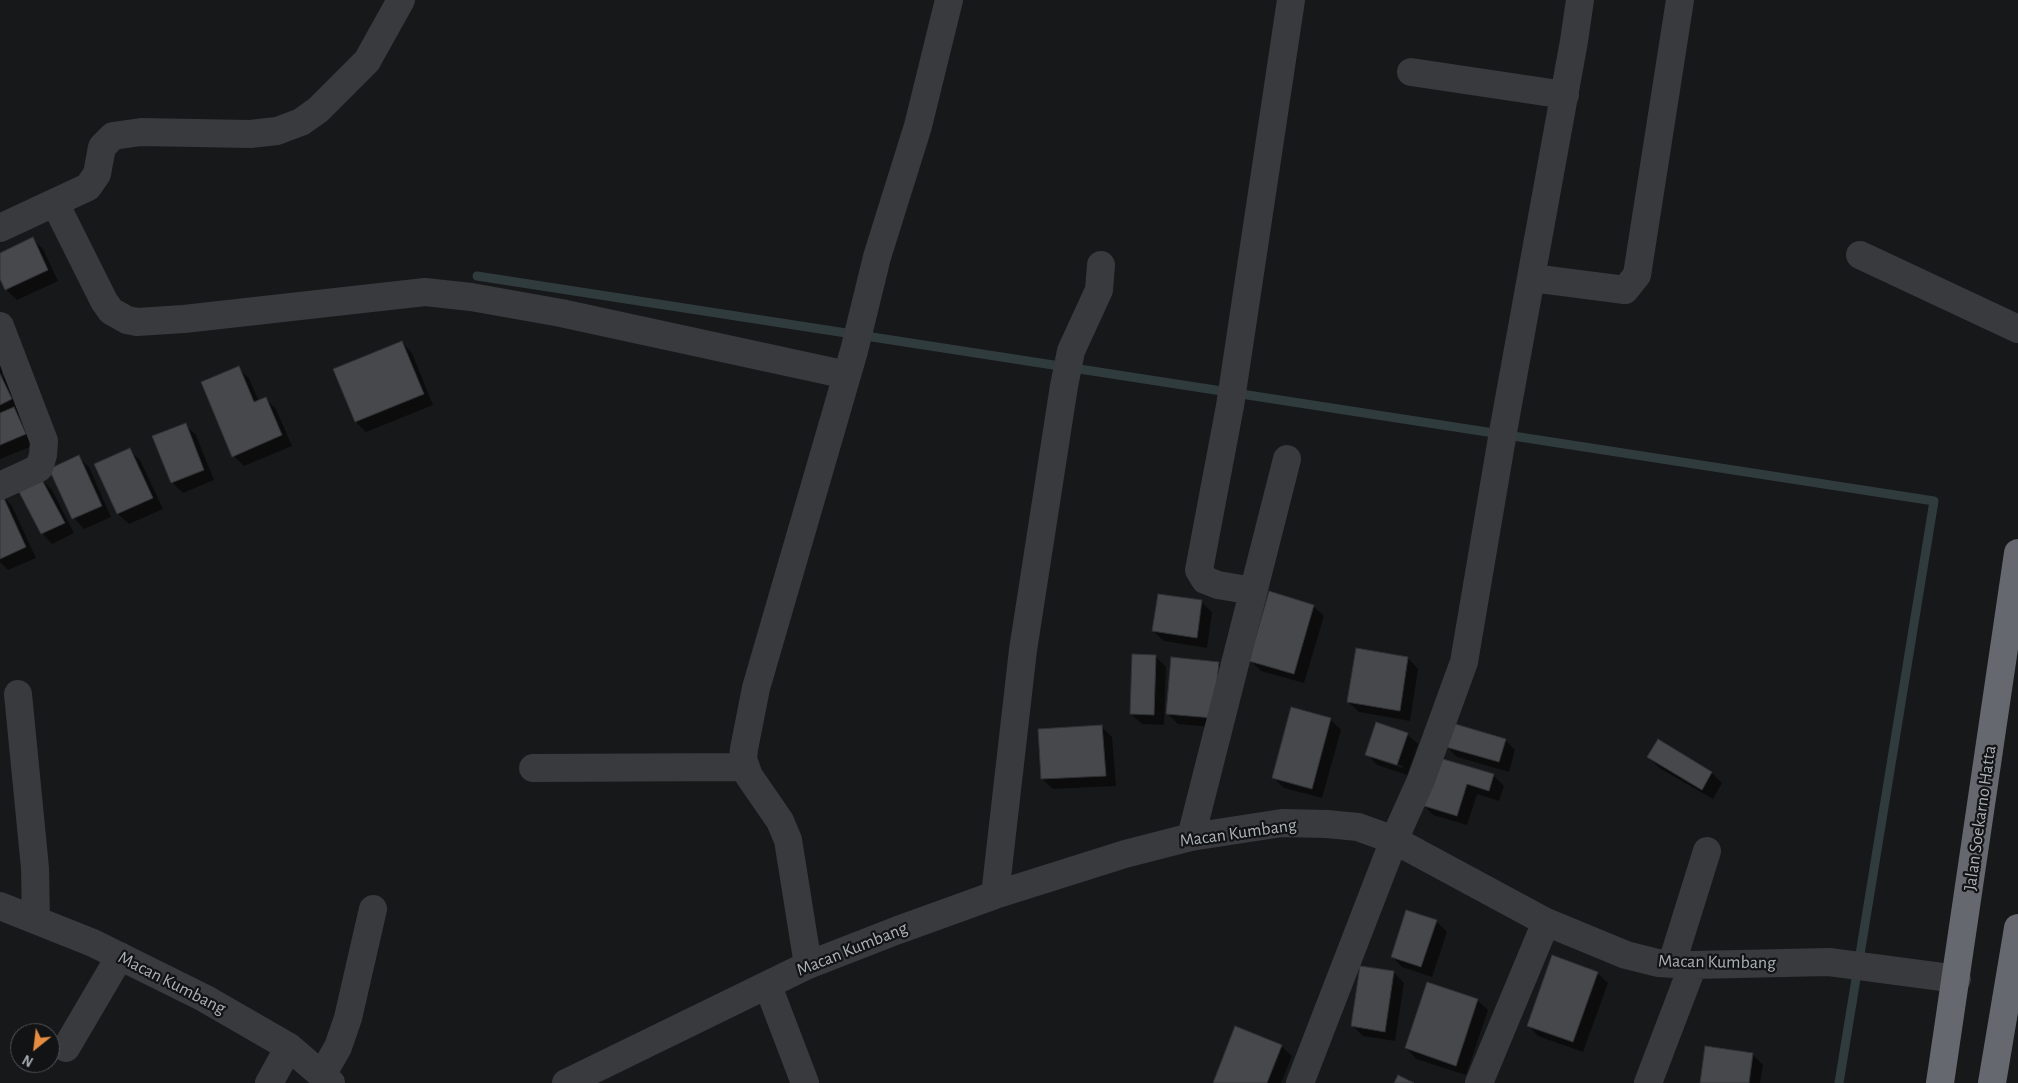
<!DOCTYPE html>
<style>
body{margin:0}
#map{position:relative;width:2018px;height:1083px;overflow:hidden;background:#171819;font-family:"Alegreya Sans",sans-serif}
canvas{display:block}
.north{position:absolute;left:10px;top:1023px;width:50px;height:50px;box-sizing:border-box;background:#121314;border:1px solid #4f5256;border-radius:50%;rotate:209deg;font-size:14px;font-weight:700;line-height:20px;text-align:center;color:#aab1b8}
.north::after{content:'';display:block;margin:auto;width:18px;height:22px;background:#e78d41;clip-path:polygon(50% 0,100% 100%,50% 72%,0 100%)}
</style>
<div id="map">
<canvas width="2018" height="1083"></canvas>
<div class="north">N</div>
</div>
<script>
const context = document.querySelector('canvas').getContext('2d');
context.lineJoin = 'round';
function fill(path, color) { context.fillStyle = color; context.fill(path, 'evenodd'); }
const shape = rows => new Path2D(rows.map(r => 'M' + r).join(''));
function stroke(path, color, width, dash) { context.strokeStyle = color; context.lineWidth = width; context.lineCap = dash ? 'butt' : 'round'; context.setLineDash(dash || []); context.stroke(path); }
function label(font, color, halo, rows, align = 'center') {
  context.font = font + ' "Alegreya Sans",sans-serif'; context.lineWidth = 4.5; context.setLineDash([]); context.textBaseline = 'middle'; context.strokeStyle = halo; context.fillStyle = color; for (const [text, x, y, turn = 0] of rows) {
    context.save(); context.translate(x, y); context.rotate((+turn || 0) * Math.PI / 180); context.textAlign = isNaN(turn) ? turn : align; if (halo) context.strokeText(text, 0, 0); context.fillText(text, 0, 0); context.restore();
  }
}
const shadow = shape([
 [33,239,43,249,58,281,17,300,6,289,0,276,0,254],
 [402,342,412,353,433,405,366,432,356,422],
 [0,363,4,372,1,374,7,380,22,410,18,412,24,419,35,445,0,459],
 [238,368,249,378,259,402,266,399,276,409,292,446,244,466,234,456],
 [185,424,196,435,214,480,183,493,172,482],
 [129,450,140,460,163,509,129,524,118,514,96,465],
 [78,457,89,467,111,517,84,529,74,518,51,469],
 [41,479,52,490,74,533,52,544,42,533],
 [2,495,12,506,36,558,8,570,0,562,0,496],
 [1201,602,1212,612,1207,648,1164,641,1153,631],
 [1313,606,1324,616,1304,683,1261,671,1250,660],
 [1155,656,1166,667,1164,725,1142,724,1131,714],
 [1408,658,1418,669,1410,721,1359,712,1348,702],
 [1218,663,1228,673,1223,728,1178,724,1167,713],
 [1330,719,1341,730,1322,798,1284,788,1273,777],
 [1102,727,1112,737,1116,786,1053,789,1042,779],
 [1407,734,1418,744,1407,775,1377,765,1367,754],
 [1378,758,1403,766,1402,768,1378,760],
 [1505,740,1515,750,1509,772,1457,757,1447,747],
 [1658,741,1712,773,1722,783,1713,799,1659,768,1649,757],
 [1437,758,1493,775,1504,786,1499,801,1477,794,1467,825,1433,815,1423,804],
 [1436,921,1447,932,1432,977,1402,967,1392,956],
 [1393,972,1404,983,1395,1041,1363,1036,1352,1025],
 [1597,973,1608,983,1583,1052,1538,1036,1528,1025],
 [1477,1000,1488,1010,1466,1075,1416,1059,1406,1048],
 [1281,1046,1292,1056,1281,1083,1214,1083],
 [1752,1054,1763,1065,1760,1083,1701,1083]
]);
const stream = shape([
 [477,276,1934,501,1839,1083]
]);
const building = shape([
 [33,237,48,270,5,290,0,279,0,253,33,237],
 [402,341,424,394,355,422,333,369,402,341],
 [239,366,254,402,266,397,282,435,232,457,201,382,239,366],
 [0,374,12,399,0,405,0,374],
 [14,407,26,434,0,445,0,413,14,407],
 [186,423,204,470,171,483,152,436,186,423],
 [130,448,153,498,117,514,94,464,130,448],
 [79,455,102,506,72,519,49,469,79,455],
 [41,478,65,523,41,534,18,490,41,478],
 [2,494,26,547,0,559,0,495,2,494],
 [1269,591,1314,605,1294,674,1249,661,1269,591],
 [1158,594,1202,600,1197,638,1152,631,1158,594],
 [1356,648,1408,657,1400,711,1347,702,1356,648],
 [1132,654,1156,655,1154,715,1130,714,1132,654],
 [1171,657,1219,662,1213,718,1166,714,1171,657],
 [1291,707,1331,718,1312,789,1272,778,1291,707],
 [1376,722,1408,733,1397,765,1365,755,1376,722],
 [1452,723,1506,739,1499,762,1446,747,1452,723],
 [1102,725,1106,776,1041,779,1038,729,1102,725],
 [1658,739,1712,772,1702,790,1647,757,1658,739],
 [1436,757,1494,774,1489,791,1467,784,1457,816,1421,805,1436,757],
 [1406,910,1437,920,1421,967,1391,957,1406,910],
 [1552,955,1598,972,1573,1042,1527,1026,1552,955],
 [1360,966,1394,971,1385,1032,1351,1026,1360,966],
 [1427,982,1478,999,1456,1066,1405,1048,1427,982],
 [1235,1026,1282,1045,1267,1083,1213,1083,1235,1026],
 [1705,1046,1753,1053,1749,1083,1700,1083,1705,1046],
 [1398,1075,1414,1083,1394,1083,1398,1075]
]);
const minor = shape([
 [1411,72,1565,95],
 [55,203,104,301,111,311,127,320,137,322,184,319,425,292,471,297,561,313,847,375],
 [0,228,88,187,97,174,102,147,113,136,141,132,250,134,277,131,301,122,318,110,367,61,401,0],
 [1860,255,2018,329],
 [1532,278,1625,290,1637,275,1680,0],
 [0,326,44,441,43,455,39,468,0,486],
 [1253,591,1218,585,1205,580,1199,570,1230,406,1291,0],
 [18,694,35,868,36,920],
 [533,768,745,767],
 [1191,837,1287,459],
 [995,895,1023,650,1064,386,1071,351,1099,290,1101,265],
 [0,906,93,943,204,998,289,1047,331,1083],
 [1672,963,1707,851],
 [808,965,788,840,780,821,749,776,743,759,744,749,756,688,854,351,877,257,918,126,949,0],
 [768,986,805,1083],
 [66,1048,120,956],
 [322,1075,338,1047,348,1018,373,909],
 [269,1083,289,1047],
 [566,1083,808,965,898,930,995,895,1125,854,1191,837,1282,823,1327,824,1358,827,1394,840,1546,922,1626,955,1658,963,1693,965,1829,962,1957,979],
 [1300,1083,1394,840,1421,780,1464,662,1503,432,1574,41,1580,0],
 [1479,1083,1546,922],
 [1648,1083,1693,965]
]);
const highway = shape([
 [1940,1083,2018,553],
 [1992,1083,2018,928]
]);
const streetNames = [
 ["Jalan Soekarno Hatta",1980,818,-82],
 ["Macan Kumbang",1238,833,-8],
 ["Macan Kumbang",852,949,-22],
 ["Macan Kumbang",1717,962,1],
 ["Macan Kumbang",172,983,27]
];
fill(shadow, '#0007');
stroke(stream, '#303b3e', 9);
fill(building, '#46484c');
stroke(building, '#313235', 1);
stroke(minor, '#383a3e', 28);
stroke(highway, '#65696f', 28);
label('18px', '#aab1b8', '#121314', streetNames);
</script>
